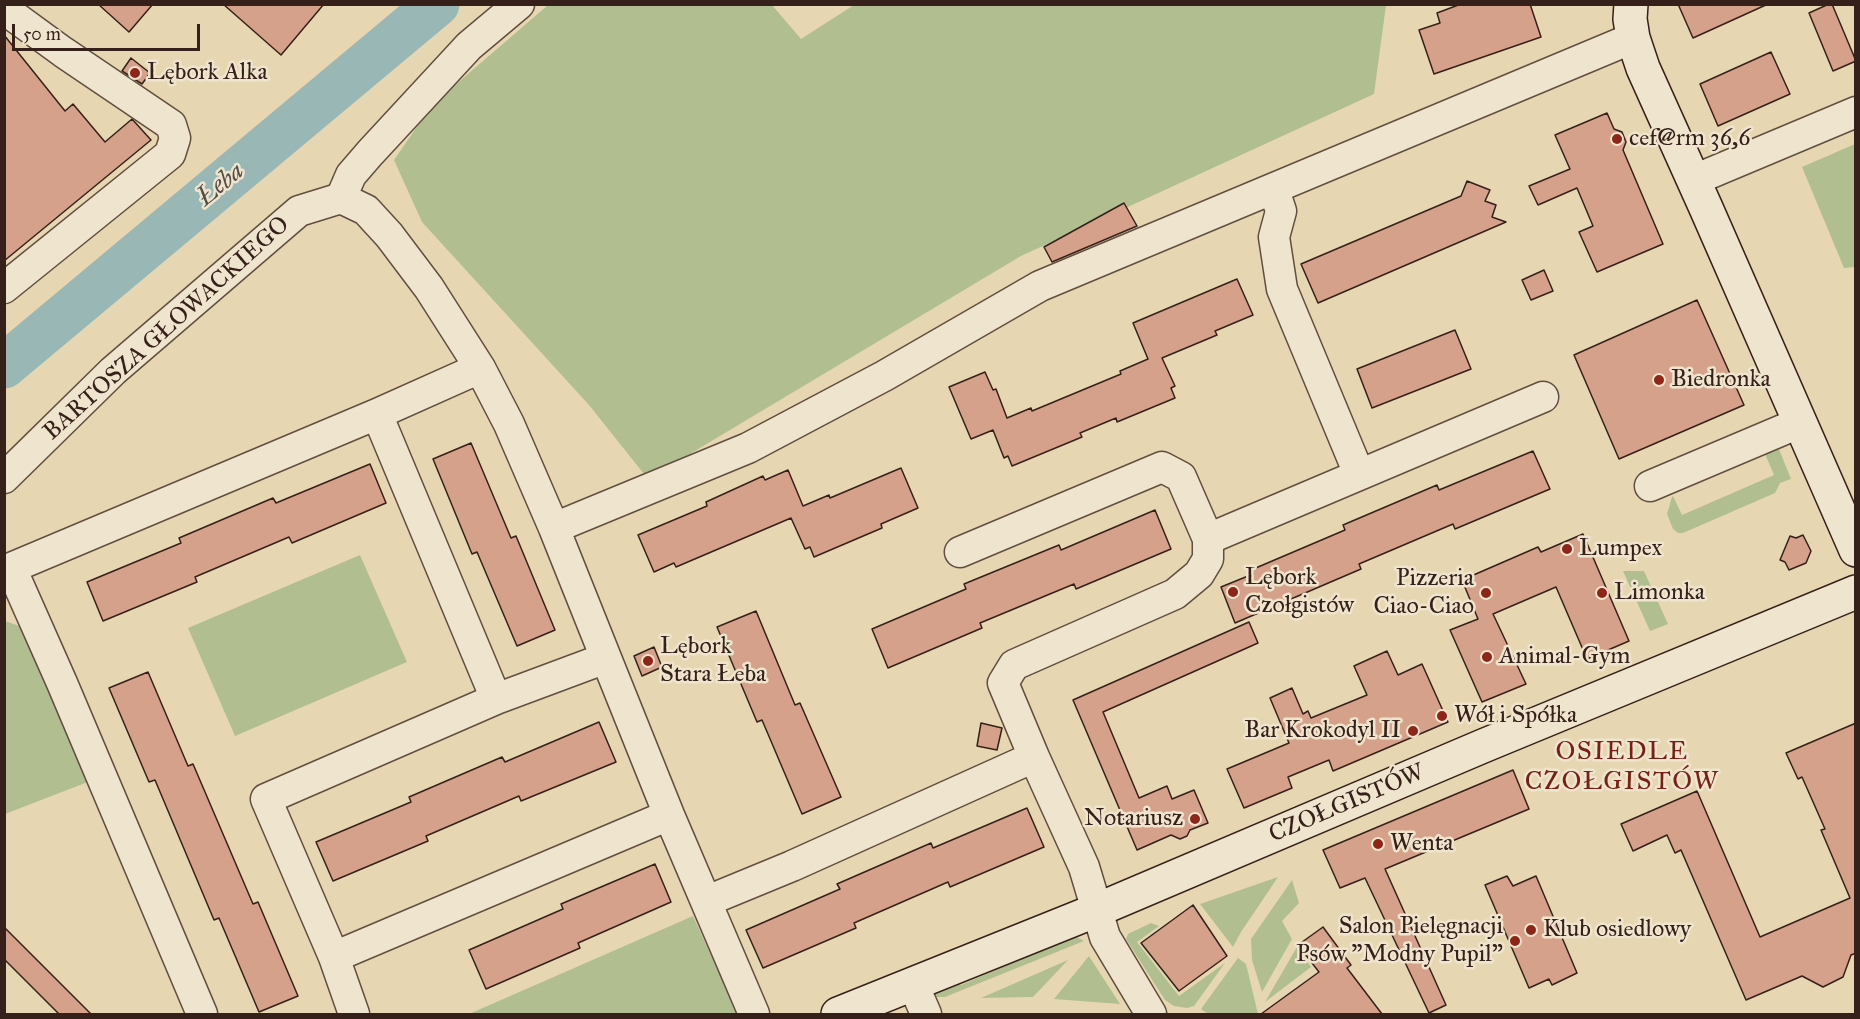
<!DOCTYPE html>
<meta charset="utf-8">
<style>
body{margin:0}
#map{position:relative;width:1860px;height:1019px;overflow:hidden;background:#e7d6b2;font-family:"IM FELL Great Primer",serif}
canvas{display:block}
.frame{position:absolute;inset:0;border:6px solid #36211a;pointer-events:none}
.scale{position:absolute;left:12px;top:24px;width:188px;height:27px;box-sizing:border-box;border:3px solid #36211a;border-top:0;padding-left:8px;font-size:18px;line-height:21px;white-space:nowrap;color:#36211a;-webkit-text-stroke:4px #efe4cd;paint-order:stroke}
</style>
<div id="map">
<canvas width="1860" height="1019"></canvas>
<div class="frame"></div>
<div class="scale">50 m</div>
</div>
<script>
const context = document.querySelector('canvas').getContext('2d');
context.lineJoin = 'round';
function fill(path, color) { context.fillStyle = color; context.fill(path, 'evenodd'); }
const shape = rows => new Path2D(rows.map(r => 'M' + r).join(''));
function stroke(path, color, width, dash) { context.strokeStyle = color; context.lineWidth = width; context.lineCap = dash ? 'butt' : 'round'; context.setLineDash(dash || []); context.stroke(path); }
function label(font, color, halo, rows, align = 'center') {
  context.font = font + ' "IM FELL Great Primer",serif'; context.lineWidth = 5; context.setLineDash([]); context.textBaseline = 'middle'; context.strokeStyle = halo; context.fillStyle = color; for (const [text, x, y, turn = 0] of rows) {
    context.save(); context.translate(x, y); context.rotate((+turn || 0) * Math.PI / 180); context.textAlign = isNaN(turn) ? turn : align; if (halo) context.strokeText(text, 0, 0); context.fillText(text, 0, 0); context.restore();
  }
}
const green = shape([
 [548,5,772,5,801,39,854,5,1386,5,1374,94,1021,256,668,467,644,474,589,405,422,222,394,160,432,105],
 [1855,144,1855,267,1844,268,1802,167],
 [1777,444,1791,479,1780,483,1775,493,1683,533,1678,533,1673,529,1667,514,1672,497,1673,496,1682,515,1774,475,1763,449],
 [360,555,407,662,235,736,188,628],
 [1623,571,1644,571,1668,624,1650,631],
 [5,621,31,630,93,780,5,814],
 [1278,877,1241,932,1233,947,1200,904],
 [1292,880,1299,903,1282,921,1292,939,1262,992,1252,960,1251,939],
 [693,916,738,1014,469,1014],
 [1151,923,1159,926,1137,942,1179,996,1225,963,1194,1006,1187,1008,1174,1006,1165,1000,1126,939,1128,934],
 [1075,936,1084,941,945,997,934,997,937,991,956,982,961,985],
 [1297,947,1311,967,1265,1002],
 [1089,956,1120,1004,1054,999],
 [1238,958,1246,964,1258,1014,1208,1014,1201,1009],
 [1068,960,1033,997,981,998]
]);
const river = shape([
 [4,366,437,4]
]);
const building = shape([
 [98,4,153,4,129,32,98,4],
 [223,4,324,4,281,55,223,4],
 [1461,4,1530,4,1541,37,1434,74,1419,30,1440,23,1437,13,1461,4],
 [1678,4,1768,4,1693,38,1678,4],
 [1829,4,1832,4,1856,61,1833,71,1809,13,1829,4],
 [4,35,65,111,73,104,105,142,132,119,151,140,4,261,4,35],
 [1771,52,1790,94,1718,126,1700,84,1771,52],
 [131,58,150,73,142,84,122,71,131,58],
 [1607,113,1614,129,1622,132,1626,142,1623,150,1663,244,1597,272,1579,232,1593,226,1577,188,1538,205,1529,186,1570,169,1555,135,1607,113],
 [1467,181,1490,190,1485,201,1496,205,1492,217,1506,222,1318,303,1301,264,1461,196,1467,181],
 [1124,203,1137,226,1052,262,1044,247,1124,203],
 [1544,270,1553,291,1531,300,1522,280,1544,270],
 [1237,279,1253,315,1215,331,1217,335,1162,358,1175,386,1171,388,1175,398,1117,422,1116,418,1080,433,1082,437,1012,466,1008,456,1004,458,993,430,971,439,949,387,985,372,993,390,996,389,1007,418,1031,408,1032,411,1121,374,1120,371,1148,359,1133,323,1237,279],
 [1697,300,1744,405,1619,459,1574,355,1697,300],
 [1455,330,1471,369,1372,408,1357,369,1455,330],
 [471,443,511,538,516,536,555,630,517,646,477,552,472,554,433,459,471,443],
 [1533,451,1550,489,1455,529,1453,524,1359,564,1361,569,1235,623,1221,587,1253,574,1251,570,1345,530,1343,525,1437,485,1439,490,1533,451],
 [370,464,386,503,292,543,289,537,195,577,197,582,103,621,87,582,181,543,179,538,273,498,276,503,370,464],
 [901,468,918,508,881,524,882,528,814,557,810,547,805,549,791,518,676,567,674,563,654,572,638,535,707,506,706,502,763,476,765,480,788,470,803,506,829,495,830,498,901,468],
 [1155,510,1171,549,1076,589,1074,584,980,623,982,628,888,668,872,629,966,589,964,584,1059,545,1061,550,1155,510],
 [1583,534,1629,641,1587,659,1556,587,1493,614,1526,684,1482,702,1450,630,1478,619,1462,580,1538,547,1541,552,1583,534],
 [1803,535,1811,551,1806,563,1789,570,1785,562,1780,560,1790,536,1796,538,1803,535],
 [756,611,795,705,800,703,841,797,802,814,762,720,757,722,717,627,756,611],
 [1249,622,1258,643,1103,712,1139,798,1167,786,1172,799,1194,790,1208,823,1190,830,1187,836,1180,839,1171,835,1137,850,1073,700,1249,622],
 [654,647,662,667,642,676,634,656,654,647],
 [1387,651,1398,675,1422,664,1448,722,1333,771,1329,760,1288,777,1292,788,1244,808,1227,769,1289,743,1270,698,1292,688,1303,714,1308,711,1311,718,1367,695,1354,666,1387,651],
 [148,672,188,766,193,764,253,904,258,902,298,996,259,1012,219,918,214,920,155,780,149,782,109,688,148,672],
 [599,722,616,762,521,801,519,796,426,836,428,841,333,881,316,842,411,802,409,797,502,757,505,762,599,722],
 [981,723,1002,728,997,750,977,746,981,723],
 [1856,723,1856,953,1851,955,1843,977,1823,987,1802,976,1746,1000,1681,850,1675,853,1667,835,1633,851,1621,824,1697,791,1760,937,1850,898,1821,830,1825,829,1802,777,1798,779,1786,753,1856,723],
 [1513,770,1529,809,1385,869,1446,1005,1429,1013,1365,878,1340,888,1323,850,1513,770],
 [1027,808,1044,847,950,887,948,882,854,923,856,928,763,968,746,930,840,889,837,884,931,843,933,848,1027,808],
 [655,864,671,902,578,943,580,948,486,989,469,950,563,909,561,904,655,864],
 [1507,876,1513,886,1536,876,1577,973,1552,985,1549,979,1529,988,1485,885,1507,876],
 [1193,905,1227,956,1179,991,1141,943,1193,905],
 [4,927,91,1014,59,1014,4,959,4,927],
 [1323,927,1351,965,1347,968,1382,1014,1261,1014,1319,972,1298,945,1323,927]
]);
const street = shape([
 [4,9,63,52,171,125,175,138,170,154,4,288],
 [1694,180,1856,112],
 [1274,190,1281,211,1274,237,1282,289,1359,474],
 [480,368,509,424,554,528,606,658],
 [377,414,496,699],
 [4,478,113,371,299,211,341,198,351,175,370,153,469,46,519,4],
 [1650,486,1799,423],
 [554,528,748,448,884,376,1040,286,1633,38],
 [1208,539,1543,397],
 [1034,757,1084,867,1105,937,1151,1014],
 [707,901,792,866,1034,757,1003,683,1014,665,1175,594,1199,574,1208,559,1208,539,1181,477,1162,467,960,552],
 [334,957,669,815],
 [913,984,926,1014],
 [202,1014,62,683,11,568,377,414,480,368,429,288,389,235,366,210,341,198],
 [354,1014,334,957,266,799,496,699,606,658,669,815,754,1014]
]);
const secondary = shape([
 [1631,4,1630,19,1633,38,1643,68,1706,208,1856,550],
 [838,1014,1097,910,1483,746,1856,592]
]);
const markers = [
 [135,73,6,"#8f2418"],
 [1617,139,6,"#8f2418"],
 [1659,380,6,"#8f2418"],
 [1567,549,6,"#8f2418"],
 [1233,592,6,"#8f2418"],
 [1486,593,6,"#8f2418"],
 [1602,593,6,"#8f2418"],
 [1487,657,6,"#8f2418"],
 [648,661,6,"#8f2418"],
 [1442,716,6,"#8f2418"],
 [1413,731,6,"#8f2418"],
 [1195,819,6,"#8f2418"],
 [1378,844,6,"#8f2418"],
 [1531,930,6,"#8f2418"],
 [1515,941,6,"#8f2418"]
];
const poiNames = [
 ["Lębork Alka",147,73],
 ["cef@rm 36,6",1629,139],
 ["Biedronka",1671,380],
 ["Lumpex",1579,549],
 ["Lębork",1245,578],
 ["Czołgistów",1245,606],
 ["Pizzeria",1474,579,"right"],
 ["Ciao-Ciao",1474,607,"right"],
 ["Limonka",1614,593],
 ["Lębork",660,647],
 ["Stara Łeba",660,675],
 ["Animal-Gym",1499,657],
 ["Wół i Spółka",1454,716],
 ["Bar Krokodyl II",1401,731,"right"],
 ["Notariusz",1183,819,"right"],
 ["Wenta",1390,844],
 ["Salon Pielęgnacji",1503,927,"right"],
 ["Psów \"Modny Pupil\"",1503,955,"right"],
 ["Klub osiedlowy",1543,930]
];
const streetNames = [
 ["BARTOSZA GŁOWACKIEGO",167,329,-42],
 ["CZOŁGISTÓW",1347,804,-23]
];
const waterNames = [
 ["Łeba",221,185,-40]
];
const neighbourhoodNames = [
 ["OSIEDLE",1622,753],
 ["CZOŁGISTÓW",1622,783]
];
fill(green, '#b1bf90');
stroke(river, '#99b7b5', 45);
fill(building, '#d5a18a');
stroke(building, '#36211a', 1.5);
stroke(street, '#624e40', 33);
stroke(secondary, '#36211a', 36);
stroke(street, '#efe4cd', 30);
stroke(secondary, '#efe4cd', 33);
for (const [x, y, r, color] of markers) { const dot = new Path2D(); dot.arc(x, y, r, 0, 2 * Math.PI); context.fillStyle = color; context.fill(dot); stroke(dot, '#efe4cd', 2); }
label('24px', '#36211a', '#efe4cd', poiNames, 'left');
label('24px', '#36211a', '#efe4cd', streetNames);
label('italic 26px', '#544e48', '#efe4cd', waterNames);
context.letterSpacing = '1.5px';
label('26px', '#7a1f14', '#efe4cd', neighbourhoodNames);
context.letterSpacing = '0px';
</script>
